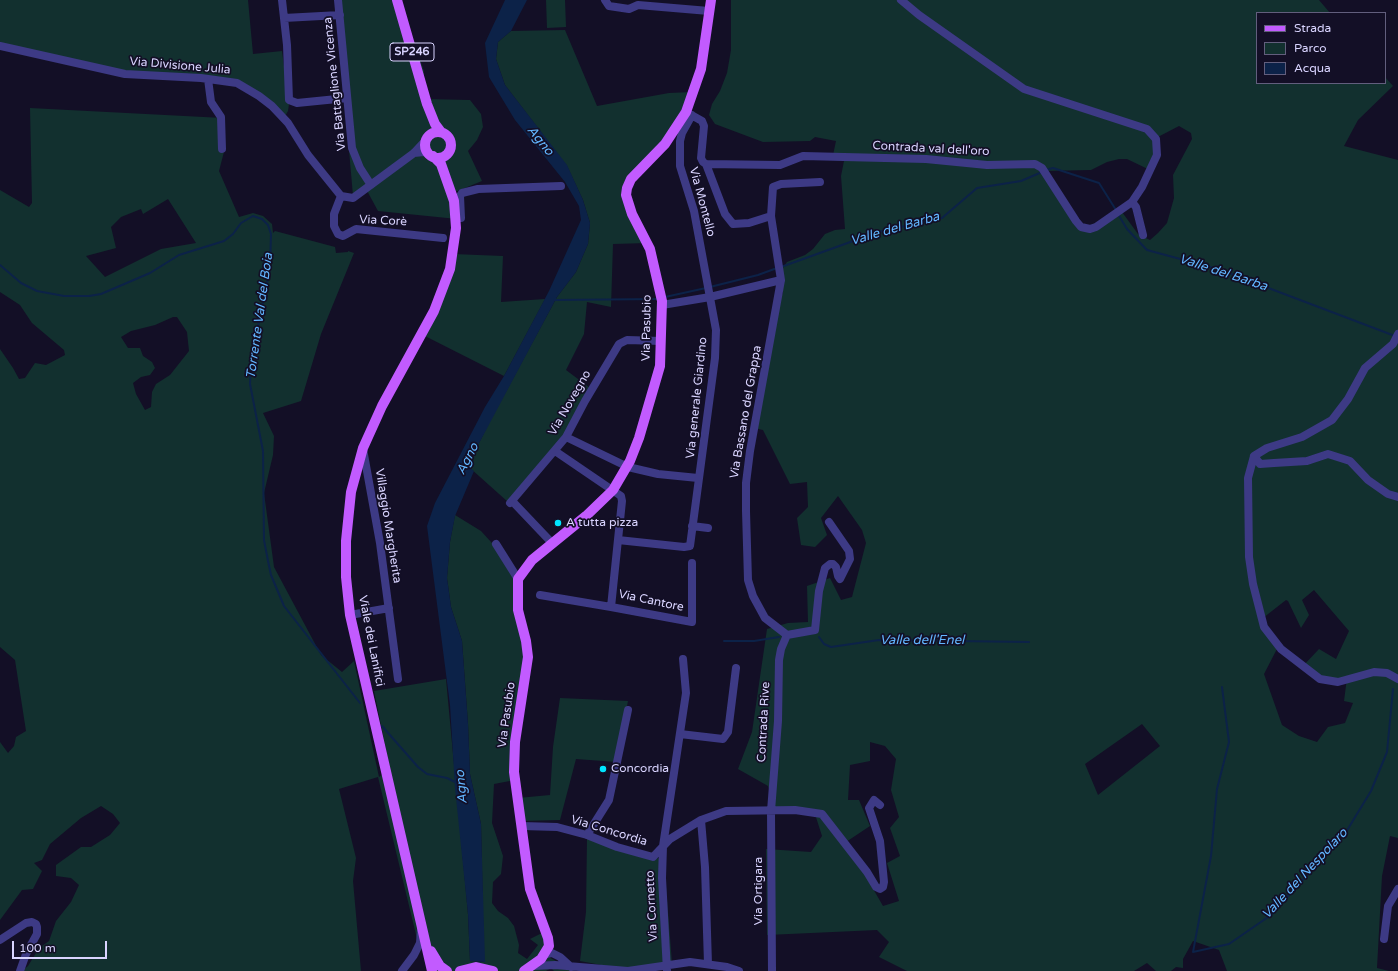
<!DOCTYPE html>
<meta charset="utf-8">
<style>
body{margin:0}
#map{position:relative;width:1398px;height:971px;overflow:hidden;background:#130f26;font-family:"Varela Round",sans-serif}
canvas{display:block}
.legend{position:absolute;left:1256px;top:12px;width:130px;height:72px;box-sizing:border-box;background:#130f26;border:1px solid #625e7d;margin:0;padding:5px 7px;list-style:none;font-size:12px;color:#d9d4ff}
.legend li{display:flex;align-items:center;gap:8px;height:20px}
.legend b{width:20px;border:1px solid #625e7d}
.scale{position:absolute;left:12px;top:941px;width:95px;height:18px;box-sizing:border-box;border:2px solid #d9d4ff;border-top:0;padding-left:5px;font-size:12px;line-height:14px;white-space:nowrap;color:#d9d4ff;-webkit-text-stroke:3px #130f26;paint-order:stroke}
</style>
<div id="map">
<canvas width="1398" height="971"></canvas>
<ul class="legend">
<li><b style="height:5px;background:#c25bff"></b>Strada</li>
<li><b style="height:11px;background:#12302f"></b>Parco</li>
<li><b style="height:11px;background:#0c2248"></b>Acqua</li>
</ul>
<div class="scale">100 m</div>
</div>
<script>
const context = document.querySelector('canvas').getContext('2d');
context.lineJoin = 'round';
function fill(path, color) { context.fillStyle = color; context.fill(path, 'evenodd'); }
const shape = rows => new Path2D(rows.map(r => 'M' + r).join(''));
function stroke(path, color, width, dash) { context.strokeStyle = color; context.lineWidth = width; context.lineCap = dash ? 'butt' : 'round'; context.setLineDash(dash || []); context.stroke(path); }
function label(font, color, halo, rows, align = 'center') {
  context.font = font + ' "Varela Round",sans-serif'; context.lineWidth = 3.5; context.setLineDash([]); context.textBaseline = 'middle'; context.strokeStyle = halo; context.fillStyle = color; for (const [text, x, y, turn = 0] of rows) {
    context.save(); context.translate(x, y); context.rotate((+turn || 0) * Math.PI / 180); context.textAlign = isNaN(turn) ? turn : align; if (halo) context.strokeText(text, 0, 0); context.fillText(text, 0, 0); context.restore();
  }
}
const green = shape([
 [0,0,248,0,253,54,282,51,289,104,288,111,284,118,243,85,129,74,0,45],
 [336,0,399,0,424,71,424,99,470,100,481,114,483,127,477,140,468,151,482,181,455,192,457,219,378,211,365,187,353,196],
 [546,0,565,0,566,27,547,28],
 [731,0,1319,0,1330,13,1257,13,1257,83,1385,83,1385,77,1393,86,1358,120,1344,146,1398,160,1398,838,1390,836,1382,876,1377,968,1389,971,1227,971,1219,950,1193,941,1183,959,1183,968,1176,967,1171,971,1156,971,1147,963,1134,971,907,971,879,957,889,942,877,930,767,935,766,849,811,852,822,836,814,811,775,807,768,786,738,769,752,732,767,629,788,623,808,622,807,586,830,578,841,600,852,597,866,543,862,530,838,496,821,518,827,535,815,547,801,545,797,518,808,507,807,482,790,484,763,430,754,428,777,303,783,293,781,283,782,269,787,262,805,255,813,249,825,234,835,230,845,229,841,176,844,161,832,160,836,141,815,137,810,141,763,142,715,124,709,115,712,104,720,91,727,73,731,50],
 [1179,126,1191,133,1192,139,1173,175,1174,198,1167,223,1158,233,1150,240,1138,234,1122,212,1081,229,1045,171,1091,170,1107,162,1119,159,1127,159,1152,171,1156,138],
 [1314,590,1349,631,1336,659,1319,649,1303,666,1330,681,1347,678,1344,701,1353,703,1345,723,1328,727,1317,742,1299,736,1282,725,1264,674,1279,645,1263,618,1286,600,1288,601,1301,628,1309,615,1302,600],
 [1142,724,1160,746,1098,795,1085,764],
 [870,742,885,746,896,759,891,790,899,817,890,828,900,856,887,863,899,901,883,906,846,842,870,826,859,800,848,800,850,765,870,761],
 [565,30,597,106,669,93,693,92,686,110,627,189,648,243,613,244,611,307,587,302,584,334,566,370,594,391,577,420,508,502,470,468,476,449,490,421,557,297,576,272,588,244,590,223,583,200,567,166,505,85,496,59,498,42,511,31],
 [30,108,223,118,225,148,219,171,239,217,253,213,263,216,272,224,273,233,275,231,335,247,336,253,348,252,348,251,354,253,321,334,301,401,263,413,274,436,273,455,264,493,274,567,321,655,342,672,354,661,379,777,390,769,374,691,446,679,468,914,470,961,484,962,481,824,470,774,468,724,462,641,451,607,447,578,450,542,455,515,481,531,522,576,517,594,528,656,515,780,494,784,492,823,503,856,501,874,493,882,492,903,498,911,508,918,514,926,519,945,518,953,527,959,538,945,530,939,546,931,547,956,572,970,577,971,554,971,551,968,546,971,434,971,433,966,418,943,378,777,339,789,356,858,353,881,361,971,22,971,28,966,39,948,49,941,56,921,71,902,79,885,71,878,56,876,56,865,81,847,91,847,110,835,120,823,113,814,101,806,81,818,50,844,42,860,34,863,42,871,33,889,22,890,0,920,0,742,8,753,14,746,16,737,26,731,15,660,0,647,0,349,13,368,19,379,25,378,35,363,46,365,65,355,64,350,32,323,20,305,0,292,0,190,29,207,32,203],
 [168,199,196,243,161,249,105,277,86,256,116,248,111,227,121,217,141,209,143,214],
 [173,317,177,317,187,332,189,351,170,375,156,384,152,392,151,407,145,410,136,394,133,383,141,377,150,375,155,368,152,362,143,356,140,348,128,348,121,337,131,331,155,325],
 [453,254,503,256,501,302,545,299,504,376,421,334],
 [560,698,628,701,616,762,576,759,560,820,522,821,518,798,550,795,553,747],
 [587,838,664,860,672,963,622,969,580,961,586,912]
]);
const water = shape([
 [505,0,527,0,511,31,498,42,496,59,505,85,567,165,583,200,590,223,588,244,576,272,557,297,476,449,470,468,474,471,455,516,450,542,447,578,451,607,462,641,468,724,470,774,481,824,485,962,470,961,468,914,455,788,450,705,427,526,435,503,485,407,504,376,549,291,581,220,579,206,565,182,515,120,489,77,485,43]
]);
const stream = shape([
 [1046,170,1053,168,1099,183,1116,210],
 [1118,214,1127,229,1147,250,1221,270,1395,336],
 [0,265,21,283,37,291,64,296,89,296,101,294,150,273,179,255,224,241,233,234,241,223,253,216,262,219,268,225,271,234,270,268,251,360,250,384,263,451,264,540,268,561,271,575,284,606,360,703],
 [781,267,878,232,942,218,977,188,1021,181,1042,172],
 [710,287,758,275,777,268],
 [665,297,706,288],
 [554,300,659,299],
 [819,637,824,644,831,647,879,640,1029,642],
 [724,641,754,641,779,637],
 [1222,687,1229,742,1217,789,1211,856,1193,952,1229,944,1271,915,1346,832,1371,791,1387,752,1393,689],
 [382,726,418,767,427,774,447,778,457,783]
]);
const minor = shape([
 [282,0,287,45,289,100,297,103,347,98],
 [338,0,352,148,360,168,371,185],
 [605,0,609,6,629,9,638,5,709,11],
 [284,18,340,15],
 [0,46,125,74,201,78,237,83,259,96,272,106,288,123,308,155,341,196,353,198,414,153,427,139],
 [208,79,211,102,221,117,222,149],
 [686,112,702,121,704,126,701,158,703,162,706,164,780,165,803,156,926,159,987,165,1035,164,1042,168,1076,221,1081,227,1090,229,1096,227,1132,202,1142,187,1157,155,1156,139,1147,129,1024,89,919,15,901,0],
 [414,153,424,152,431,155],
 [706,164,725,214,733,224,749,223,771,216],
 [341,196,334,214,334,226,338,234,343,236,356,229,443,238],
 [1132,202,1136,207,1143,235],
 [456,218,461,218,460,196,462,193,478,189,561,186],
 [781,280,771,216,773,187,781,184,820,182],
 [662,305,710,297,781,280,750,451,746,483,746,511,748,580,753,596,765,618,787,635,815,630,819,591,825,568,830,564,833,564,836,567,838,576,840,579,850,559,849,551,829,522],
 [1398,334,1393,344,1365,368,1348,399,1332,420,1302,437,1267,448,1254,456,1248,478,1249,557,1253,584,1264,627,1281,649,1320,679,1338,682,1374,672,1387,673,1398,679],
 [566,437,628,467,658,474,698,478],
 [363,449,380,543,398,679],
 [555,451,621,496,622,501,611,607,692,622,692,563],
 [1254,456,1260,464,1274,463,1307,461,1328,454,1350,461,1368,480,1388,494,1398,497],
 [510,503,566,437,585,401,619,344,627,340,661,341],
 [514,503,552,543],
 [692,526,708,528],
 [618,540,684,547,690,546,715,358,716,330,694,211,680,166,680,141,682,133,692,115],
 [496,544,518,579],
 [540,595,611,607],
 [350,615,389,608],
 [680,734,723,739,728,732,736,668],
 [701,820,726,811,795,810,822,814,867,872,876,887,880,889,883,887,884,882,880,841,869,808,874,800,880,805],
 [522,826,557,827,587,835,617,847,653,857,670,839,701,820,705,867,708,964],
 [587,835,609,800,628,710],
 [1384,939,1388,906,1398,889],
 [0,940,26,923,32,922,36,924,37,927,37,934,26,954,20,971],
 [546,954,552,953,560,957,571,967],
 [532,966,555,965,628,971,690,962,727,967,739,971],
 [402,971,414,955,420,943,421,929],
 [667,971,662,878,663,846,686,693,683,659],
 [772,971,771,811,778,721,779,660,781,649,787,635]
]);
const major = shape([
 [397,0,427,104,435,124,441,132],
 '425 145a13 13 0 1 1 26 0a13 13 0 1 1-26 0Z',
 [431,951,440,966,447,971],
 [432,971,350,615,346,577,346,541,351,492,363,448,382,406,434,311,450,269,456,228,454,201,441,164,433,156],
 [460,971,476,967,493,971],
 [524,971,541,959,549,946,548,938,530,889,514,772,515,742,528,657,526,641,518,610,518,579,532,560,586,516,613,490,630,461,639,438,660,366,662,301,650,249,632,214,626,195,627,188,631,179,665,144,686,112,701,69,711,0]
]);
const markers = [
 [558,523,4,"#00e5ff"],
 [603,769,4,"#00e5ff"]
];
const shields = [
 [412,52,44]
];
const shieldNames = [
 ["SP246",412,52]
];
const streetNames = [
 ["Via Divisione Julia",180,66,5],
 ["Via Battaglione Vicenza",335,84,-96],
 ["Contrada val dell'oro",931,149,3],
 ["Via Montello",702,202,75],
 ["Via Corè",383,221,3],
 ["Via Pasubio",647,328,-89],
 ["Via generale Giardino",697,398,-84],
 ["Via Novegno",570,403,-60],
 ["Via Bassano del Grappa",746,412,-80],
 ["Villaggio Margherita",388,526,81],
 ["Via Cantore",651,601,12],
 ["Viale dei Lanifici",371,641,79],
 ["Via Pasubio",507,715,-82],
 ["Contrada Rive",764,722,-87],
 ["Via Concordia",609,831,17],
 ["Via Ortigara",759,891,-90],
 ["Via Cornetto",652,906,-93]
];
const poiNames = [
 ["A tutta pizza",566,523],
 ["Concordia",611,769]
];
const waterNames = [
 ["Agno",540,141,51],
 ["Valle del Barba",895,229,-16],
 ["Valle del Barba",1223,273,18],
 ["Torrente Val del Boia",260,316,-82],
 ["Agno",468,459,-63],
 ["Valle dell'Enel",922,641],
 ["Agno",462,787,-95],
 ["Valle del Nespolaro",1305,874,-47]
];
fill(green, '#12302f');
fill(water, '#0c2248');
stroke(stream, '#0c2248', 2);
stroke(minor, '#3d3a85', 8);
stroke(major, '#c25bff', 10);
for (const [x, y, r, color] of markers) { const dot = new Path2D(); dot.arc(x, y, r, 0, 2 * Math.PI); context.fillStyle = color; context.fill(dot); stroke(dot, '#130f26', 1.5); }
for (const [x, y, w] of shields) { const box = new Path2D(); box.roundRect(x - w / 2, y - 9, w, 18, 3); context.fillStyle = '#130f26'; context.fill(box); stroke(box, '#d9d4ff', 1); }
label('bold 11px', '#d9d4ff', null, shieldNames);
label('12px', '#d9d4ff', '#130f26', streetNames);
label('12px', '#d9d4ff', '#130f26', poiNames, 'left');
label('italic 13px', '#62b6ff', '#130f26', waterNames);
</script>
